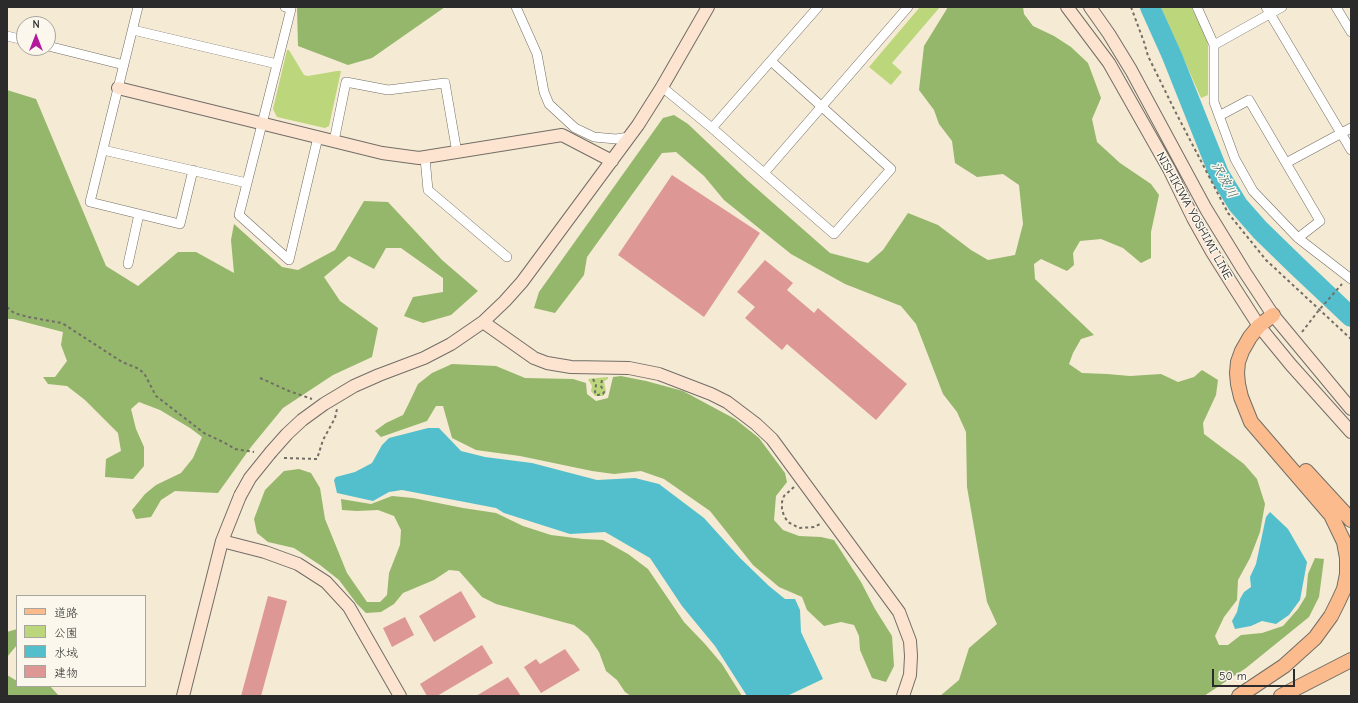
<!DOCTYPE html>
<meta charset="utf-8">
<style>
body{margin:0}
#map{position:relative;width:1358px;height:703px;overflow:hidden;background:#f5ead3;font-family:"Comic Neue","Klee One",sans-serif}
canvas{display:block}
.frame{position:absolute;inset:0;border:8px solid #2b2b2b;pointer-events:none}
.legend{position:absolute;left:16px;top:595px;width:130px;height:92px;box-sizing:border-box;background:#fbf7ec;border:1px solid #a8a59f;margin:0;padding:5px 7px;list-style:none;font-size:12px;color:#2b2b2b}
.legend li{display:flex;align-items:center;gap:8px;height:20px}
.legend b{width:20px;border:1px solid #a8a59f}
.north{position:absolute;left:16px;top:16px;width:40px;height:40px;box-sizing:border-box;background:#fbf7ec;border:1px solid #a8a59f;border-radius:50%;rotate:0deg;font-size:11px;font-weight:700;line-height:16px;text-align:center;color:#2b2b2b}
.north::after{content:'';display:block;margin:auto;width:14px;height:18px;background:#b5179e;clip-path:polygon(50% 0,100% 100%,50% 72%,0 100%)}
.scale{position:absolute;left:1212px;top:669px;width:83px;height:18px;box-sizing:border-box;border:2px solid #2b2b2b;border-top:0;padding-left:5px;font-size:12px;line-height:14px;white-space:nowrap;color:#2b2b2b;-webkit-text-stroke:3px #fbf7ec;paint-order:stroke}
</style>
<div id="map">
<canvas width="1358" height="703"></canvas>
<div class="frame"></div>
<ul class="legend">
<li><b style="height:5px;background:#fbbb8c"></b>道路</li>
<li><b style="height:11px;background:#bbd67b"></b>公園</li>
<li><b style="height:11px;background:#53bfcc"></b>水域</li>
<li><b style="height:11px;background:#dd9895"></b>建物</li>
</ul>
<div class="north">N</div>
<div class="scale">50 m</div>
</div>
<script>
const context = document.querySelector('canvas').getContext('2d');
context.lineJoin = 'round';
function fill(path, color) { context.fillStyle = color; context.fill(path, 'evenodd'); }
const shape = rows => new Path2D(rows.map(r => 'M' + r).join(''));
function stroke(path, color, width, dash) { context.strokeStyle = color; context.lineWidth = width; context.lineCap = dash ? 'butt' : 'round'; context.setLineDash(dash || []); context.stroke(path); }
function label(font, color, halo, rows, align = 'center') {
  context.font = font + ' "Comic Neue","Klee One",sans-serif'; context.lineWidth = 3; context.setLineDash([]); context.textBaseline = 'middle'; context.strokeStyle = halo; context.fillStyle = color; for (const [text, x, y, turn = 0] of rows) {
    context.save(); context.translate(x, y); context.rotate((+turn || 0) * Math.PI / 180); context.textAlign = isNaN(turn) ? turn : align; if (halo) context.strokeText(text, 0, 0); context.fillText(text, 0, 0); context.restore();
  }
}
const green = shape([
 [920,7,940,7,892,63,902,72,891,85,869,67],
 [1161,7,1191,7,1205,32,1208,45,1208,95,1201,98],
 [287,50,289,50,304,75,308,76,337,71,341,71,329,126,325,128,277,117,273,109],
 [608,377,608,379,604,381,606,392,603,396,595,396,591,391,592,386,588,379]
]);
const forest = shape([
 [297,7,445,7,372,58,348,65,298,46],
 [948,7,1023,7,1024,14,1033,26,1054,36,1071,47,1088,63,1101,98,1092,119,1097,142,1120,163,1151,184,1159,195,1151,232,1151,258,1141,263,1123,248,1101,239,1080,241,1073,253,1074,265,1067,271,1041,259,1034,264,1035,279,1094,335,1081,339,1073,353,1069,364,1082,373,1107,374,1130,376,1161,374,1178,382,1194,377,1202,370,1218,380,1216,395,1203,423,1204,434,1244,464,1257,479,1265,504,1260,532,1250,558,1238,580,1237,600,1224,617,1215,636,1219,645,1228,645,1241,635,1262,633,1283,626,1298,609,1306,596,1308,574,1315,558,1324,559,1319,597,1309,617,1246,668,1204,696,940,696,959,680,969,648,997,624,987,602,967,487,966,432,957,412,943,394,916,324,901,306,845,284,791,254,724,200,704,176,676,152,662,153,587,257,584,275,555,313,534,308,539,292,663,118,674,115,688,124,747,180,830,253,868,263,883,250,908,213,938,225,971,250,988,260,1015,255,1023,224,1019,185,1003,174,977,177,955,163,952,141,939,124,934,110,919,90,924,46],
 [7,90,36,99,106,266,138,286,178,252,196,252,234,273,231,240,234,224,282,267,298,270,335,250,364,201,388,202,442,260,478,291,451,315,423,323,404,316,413,297,443,292,443,278,401,248,386,248,374,269,349,256,324,277,340,301,378,328,372,357,333,375,283,408,251,447,218,493,175,491,161,500,151,517,136,519,132,510,145,494,156,485,181,473,193,458,202,437,190,428,160,410,139,402,131,409,136,429,144,447,144,466,133,479,105,477,106,459,121,451,118,433,85,400,67,386,48,384,43,377,55,377,67,361,61,345,63,332,13,319,7,319],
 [452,364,496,366,525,378,573,379,586,383,587,394,596,401,608,398,613,377,621,376,646,381,683,391,735,419,759,438,785,473,787,482,776,496,774,520,783,530,799,536,821,537,834,540,861,582,875,609,892,636,894,666,886,682,872,678,860,650,859,636,854,625,841,622,824,626,807,610,802,597,779,587,753,565,710,511,664,479,641,471,614,474,592,471,520,456,476,450,452,438,443,406,436,406,427,421,381,437,375,431,386,423,403,415,409,403,418,384,432,373],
 [299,469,311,473,320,488,325,519,347,573,367,602,380,602,387,595,389,573,400,545,401,530,394,516,378,510,357,511,342,510,341,499,371,504,392,496,413,498,463,508,496,513,523,526,551,535,583,539,603,540,628,554,648,569,684,622,705,644,722,664,742,696,631,696,625,692,617,680,606,671,599,652,588,636,574,625,496,604,482,597,459,571,449,570,434,580,403,593,394,604,381,612,366,613,357,604,339,580,320,565,294,548,268,542,257,533,254,519,265,490,284,471],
 [17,629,17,645,7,657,7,632],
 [7,675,17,681,17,686,50,686,59,696,7,696]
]);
const water = shape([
 [428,428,439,428,461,451,485,457,532,463,597,480,635,478,659,484,704,518,740,558,769,586,785,599,795,599,800,610,801,632,823,679,787,696,747,696,715,646,682,606,650,558,605,532,570,534,504,513,496,508,402,490,389,492,373,501,337,493,334,480,336,477,355,472,372,463,382,445,389,438],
 [1270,512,1288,529,1307,562,1300,600,1289,615,1276,624,1262,621,1251,626,1235,629,1232,621,1237,612,1240,599,1244,592,1251,587,1250,577,1256,564,1266,517]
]);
const river = shape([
 [1150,7,1172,56,1219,174,1238,205,1260,230,1297,266,1351,317]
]);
const building = shape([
 [672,175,760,233,704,317,618,255],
 [765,260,793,283,787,290,814,313,818,308,907,384,876,420,787,344,782,350,745,318,755,307,737,292],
 [461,591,476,617,434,642,419,616],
 [268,596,287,601,261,696,241,696],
 [405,617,414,635,392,647,383,628],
 [482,645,493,663,437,696,427,696,420,684],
 [565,649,580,670,541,693,524,667,536,659,540,664],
 [508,677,521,696,476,696]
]);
const path = shape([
 [1131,7,1144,42,1148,56,1175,111,1228,213,1266,260,1351,339],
 [7,307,14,313,28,317,62,323,122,362,137,368,144,373,156,396,204,433,225,443,235,449,254,452],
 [1302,332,1319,310,1342,284],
 [260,378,289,391,312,399],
 [593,379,596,385,595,392,596,395,598,395,603,394,604,392,601,386,602,379],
 [284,458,317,459,323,440,335,418,337,409],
 [794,487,784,496,782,502,782,509,784,516,788,522,799,528,814,527,820,524],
 [866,695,866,696]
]);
const street = shape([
 [138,7,90,202,180,224,193,170],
 [285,7,291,9,239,215,289,260,318,137],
 [516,7,537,54,544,92,549,104,575,128,594,137,616,139,629,137],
 [1197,7,1214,45,1214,102,1235,159,1253,191,1298,238,1351,279],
 [1266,7,1351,150],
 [1336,7,1351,32],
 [133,30,277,64],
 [7,36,24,40],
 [1214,45,1282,7],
 [48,46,124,65],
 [662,87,712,128,834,234,891,169,771,61],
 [1219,116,1249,100,1320,221,1298,238],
 [712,128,818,7],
 [334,141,346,82,388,90,445,83,457,153],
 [103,150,247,183],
 [425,158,428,190,507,257],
 [1286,163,1351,128],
 [764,173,908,7],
 [128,264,139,214]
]);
const secondary = shape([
 [1067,7,1109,63,1169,169,1193,218,1212,252,1234,287,1259,326,1291,365,1351,432],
 [1090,7,1109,34,1131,70,1206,209,1244,271,1273,315,1351,409],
 [118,88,382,153,419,158,562,135,612,161],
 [483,322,534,358,547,363,571,367,629,368,659,374,711,394,727,402,756,424,772,439,899,612,910,641,911,656,910,675,903,696],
 [271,452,287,434,302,420,324,404,354,386,379,375,424,358,451,344,483,322,505,301,522,282,638,125,662,87,708,7],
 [222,541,265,552,298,564,326,582,349,607,400,696],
 [183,696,222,541,240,496]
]);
const primary = shape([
 [1306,471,1351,520],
 [1239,696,1284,666,1315,638,1331,616,1338,602,1344,589,1347,574,1347,558,1344,542,1331,515,1251,422,1241,397,1238,384,1237,373,1238,362,1242,351,1250,337,1259,326,1273,315],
 [1281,696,1351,660]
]);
const secondaryBridge = shape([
 [240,496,250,478,271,452]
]);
const streetNames = [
 ["NISHIKIWA YOSHIMI LINE",1194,216,61]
];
const waterNames = [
 ["沢波川",1224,180,61]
];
fill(green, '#bbd67b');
fill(forest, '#94b76b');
fill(water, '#53bfcc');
stroke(river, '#53bfcc', 20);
fill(building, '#dd9895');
stroke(street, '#726e66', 10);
stroke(secondary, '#726e66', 14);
stroke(primary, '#726e66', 16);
stroke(path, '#726e66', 2, [3, 3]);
stroke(street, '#fff', 9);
stroke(secondary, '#fde4d1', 12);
stroke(primary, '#fbbb8c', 14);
stroke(secondaryBridge, '#726e66', 14, []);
stroke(secondaryBridge, '#fde4d1', 12);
label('12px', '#2b2b2b', '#fbf7ec', streetNames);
label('italic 13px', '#395f63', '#fbf7ec', waterNames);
</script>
